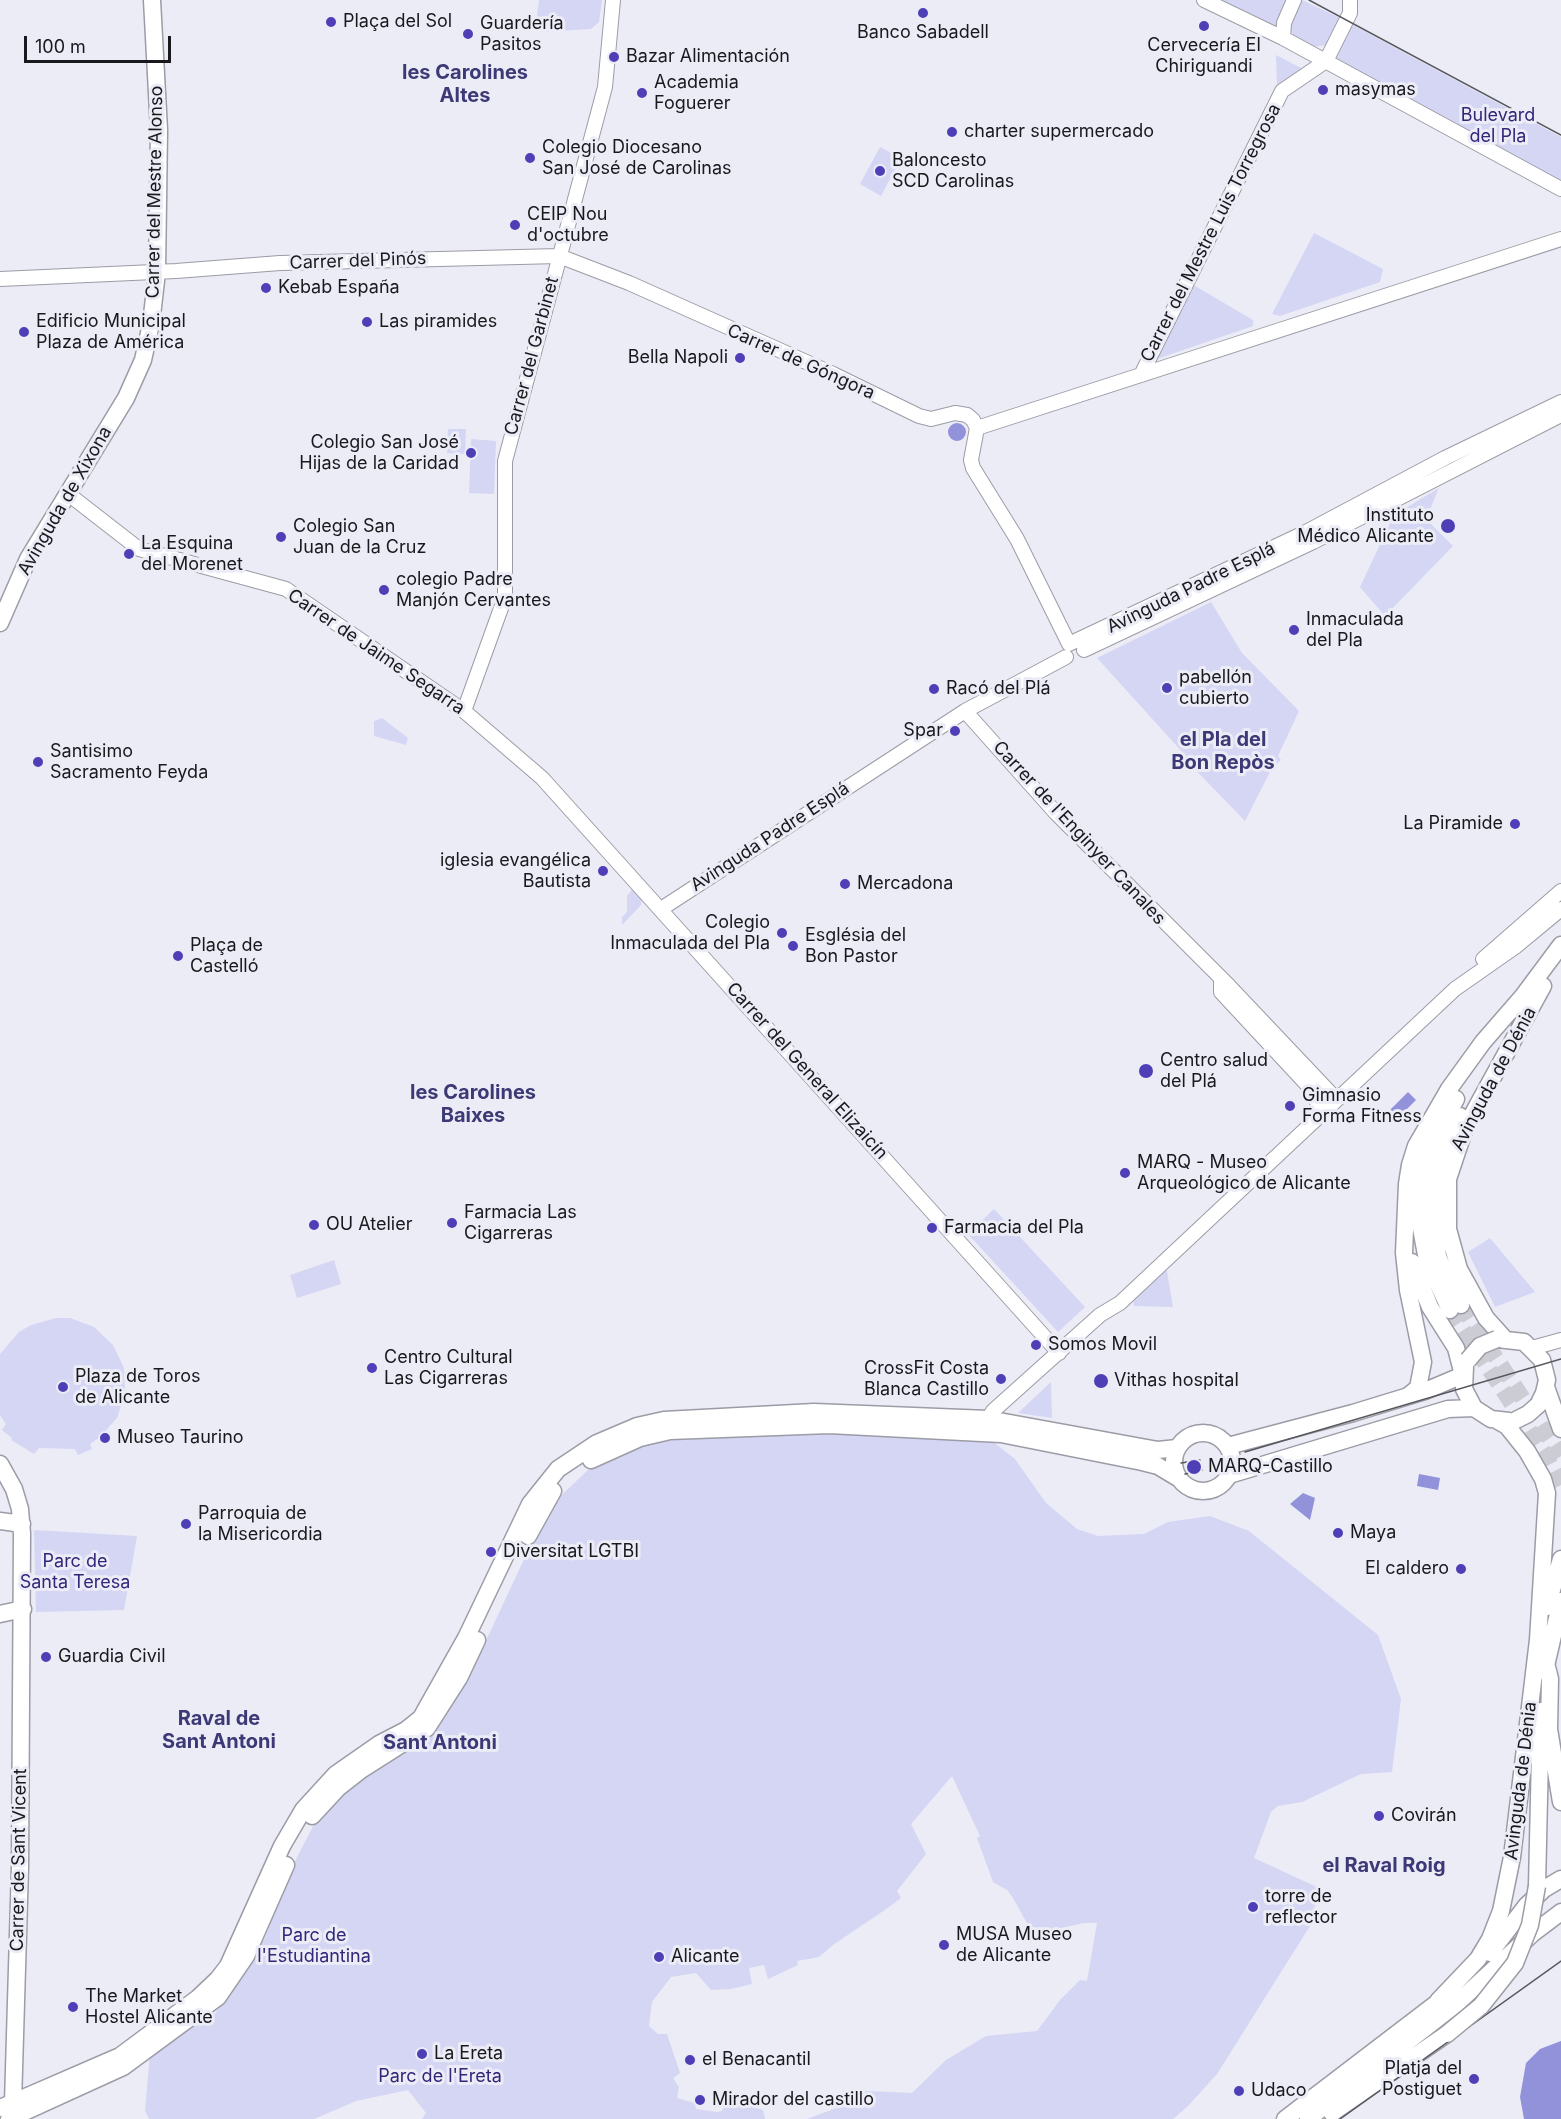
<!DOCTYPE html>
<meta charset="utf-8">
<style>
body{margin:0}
#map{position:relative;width:1561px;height:2119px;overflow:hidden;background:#ebecf6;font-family:Inter,sans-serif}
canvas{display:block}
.scale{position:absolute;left:24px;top:36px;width:147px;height:27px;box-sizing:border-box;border:3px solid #19191d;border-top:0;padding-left:8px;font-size:18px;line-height:21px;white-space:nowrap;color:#19191d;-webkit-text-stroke:4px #ebecf6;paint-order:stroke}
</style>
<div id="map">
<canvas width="1561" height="2119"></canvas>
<div class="scale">100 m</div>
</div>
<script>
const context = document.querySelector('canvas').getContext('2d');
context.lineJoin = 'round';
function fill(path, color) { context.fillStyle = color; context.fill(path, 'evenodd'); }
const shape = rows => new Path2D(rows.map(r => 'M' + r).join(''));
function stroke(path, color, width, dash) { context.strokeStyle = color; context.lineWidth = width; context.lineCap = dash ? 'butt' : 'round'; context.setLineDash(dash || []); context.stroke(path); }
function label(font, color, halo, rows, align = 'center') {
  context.font = font + ' Inter,sans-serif'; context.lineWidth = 6; context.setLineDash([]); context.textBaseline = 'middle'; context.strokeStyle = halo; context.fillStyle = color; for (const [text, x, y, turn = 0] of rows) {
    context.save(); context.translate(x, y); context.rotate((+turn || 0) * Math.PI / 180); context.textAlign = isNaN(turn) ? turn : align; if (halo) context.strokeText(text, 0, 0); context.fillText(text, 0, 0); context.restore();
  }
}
const green = shape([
 [539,0,602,0,599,22,591,29,542,32,536,25],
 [1213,0,1289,0,1274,29],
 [1302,0,1342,19,1327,45,1312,47,1295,38,1290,29,1291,18],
 [1349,23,1561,137,1561,184,1332,61],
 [1276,55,1305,70,1277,88],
 [880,147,901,158,881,196,860,184],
 [1314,233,1383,269,1380,282,1280,316,1272,314],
 [1187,286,1195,286,1253,320,1253,326,1157,359,1152,355],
 [448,429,466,429,465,454,447,453],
 [471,439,496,441,494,494,469,493],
 [1439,488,1426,519,1453,546,1385,616,1360,587,1394,515],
 [1211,602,1242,653,1299,711,1278,756,1281,760,1272,768,1245,821,1183,757,1185,755,1097,658],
 [382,718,408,738,406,745,374,736,374,721],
 [630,880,642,898,641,905,622,925,622,917,627,912,627,896,633,888],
 [994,1209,1085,1307,1058,1332,968,1234],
 [1490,1238,1535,1292,1495,1307,1468,1252],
 [334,1260,341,1284,297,1298,290,1275],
 [1163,1270,1167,1271,1173,1307,1134,1306,1133,1298],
 [56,1318,70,1318,94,1327,113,1345,124,1368,125,1393,117,1418,100,1437,90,1444,92,1449,78,1455,75,1449,39,1448,34,1454,11,1440,12,1438,2,1430,6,1424,0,1415,0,1354,19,1332,31,1325],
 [1051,1382,1052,1418,1018,1413],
 [821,1431,992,1441,1015,1459,1046,1503,1077,1529,1098,1536,1144,1534,1168,1522,1210,1516,1249,1531,1378,1635,1401,1699,1392,1772,1361,1774,1302,1802,1278,1806,1271,1812,1254,1858,1319,1888,1310,1926,1217,2074,1188,2106,1173,2119,807,2119,842,2106,843,2090,912,2093,946,2060,986,2036,1037,2031,1060,2000,1080,1980,1087,1981,1097,1923,1084,1923,1033,1934,1013,1898,1007,1890,993,1882,977,1838,980,1836,952,1776,911,1824,926,1854,897,1891,901,1898,889,1907,833,1945,819,1957,797,1961,798,1965,768,1979,764,1965,749,1968,752,1984,731,1989,711,1990,696,1973,671,1977,652,2002,649,2026,658,2034,667,2034,680,2073,673,2078,679,2087,677,2098,695,2103,696,2109,717,2112,722,2111,726,2100,763,2110,765,2119,422,2119,426,2113,408,2090,356,2101,314,2119,149,2119,145,2111,150,2053,215,2014,265,1938,293,1865,323,1807,372,1770,431,1736,476,1662,548,1508,588,1470,644,1445,724,1432],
 [34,1530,137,1536,124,1610,36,1612]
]);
const water = shape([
 '948 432a9 9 0 1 1 18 0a9 9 0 1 1-18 0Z',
 [1408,1092,1416,1100,1397,1119,1389,1111],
 [1419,1474,1440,1478,1438,1490,1417,1486],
 [1303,1493,1315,1498,1310,1520,1290,1504],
 [1561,2041,1561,2119,1524,2119,1520,2097,1526,2063,1540,2049]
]);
const majorTunnel = shape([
 [1461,1305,1561,1456],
 [1450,1310,1545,1454,1561,1485]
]);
const minor = shape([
 [1204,0,1283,38,1561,189],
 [1283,38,1284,23,1294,0],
 [0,279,176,271,280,263,559,256,629,283,833,374,919,416,931,419,955,413,967,415,973,420,977,428,971,460,973,468,1017,539,1069,644],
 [1141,375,1282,91,1326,61,1350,13,1350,0],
 [977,428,1561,239],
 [67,493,139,549,286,589,464,711,542,778,1059,1353],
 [1069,644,1306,532,1445,458,1561,402],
 [1084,650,1313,542,1561,415],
 [464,711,505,597,505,461,605,87,613,0],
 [965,711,1055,812,1229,986,1336,1099],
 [661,909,965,711,1066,657],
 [1483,959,1561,891],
 [1221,978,1221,992,1313,1091,1322,1116],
 [1532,1348,1561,1340],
 [988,1419,993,1411,1100,1315,1120,1303,1455,989,1515,947,1561,909]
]);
const major = shape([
 [0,623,28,559,126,398,143,360,151,324,157,272,159,130,152,0],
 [1517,1004,1561,945],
 [1460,1116,1448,1136,1436,1171,1433,1212,1438,1256,1448,1282,1461,1305],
 [1412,1262,1430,1307,1456,1348,1463,1375],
 [1450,1310,1427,1260,1420,1223,1420,1204,1426,1163,1434,1138,1456,1099],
 [1504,1338,1486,1318,1459,1269,1448,1229,1448,1179,1465,1128,1543,986],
 [1497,1339,1524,1342,1542,1360,1547,1380,1544,1393,1538,1405],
 [1465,1367,1464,1389,1474,1408,1491,1419,1509,1421],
 [1546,1387,1561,1429],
 [1408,1396,1418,1388,1423,1362,1408,1290,1404,1253,1407,1184,1410,1165,1416,1146,1449,1089,1483,1042,1523,996],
 '1174 1462a29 29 0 1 1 58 0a29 29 0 1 1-58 0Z',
 [1228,1446,1353,1413,1425,1391,1463,1375],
 [591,1460,640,1438,670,1431,829,1425,1001,1434,1142,1462,1158,1466,1178,1478],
 [0,1464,14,1489,20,1509,22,1534,20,1867,13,2103],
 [1229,1475,1448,1409,1474,1408],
 [0,1521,22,1524],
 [528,1536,553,1491],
 [1547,1607,1561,1559],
 [0,1614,23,1609],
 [1546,1663,1550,1679,1549,1729,1561,1802],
 [1545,1670,1561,1601],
 [312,1816,338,1788,361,1770,427,1728,459,1678,477,1640],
 [1537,1886,1541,1711],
 [1490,1953,1526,1906,1544,1889,1561,1879],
 [1438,2001,1478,1959,1490,1939,1501,1911,1512,1857,1538,1640,1547,1493,1543,1479,1527,1451,1507,1426,1498,1421],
 [0,2108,120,2056,198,1998,218,1979,228,1966,282,1846,303,1810,336,1774,379,1744,406,1730,421,1718,466,1638,530,1504,558,1469,597,1443,637,1426,664,1420,814,1412,988,1419,1158,1450,1177,1448],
 [1332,2113,1447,2034],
 [9,2119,123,2067,218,1997,246,1956,286,1865],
 [1285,2119,1446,1996],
 [1308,2119,1455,2005,1532,1934,1561,1912]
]);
const tram = shape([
 [1309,0,1561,135],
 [1245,1452,1561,1359],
 [1181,1463,1200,1460],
 [1185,1474,1202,1470],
 [1340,2119,1561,1961]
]);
const majorBridge = shape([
 [1468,1360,1480,1346,1497,1339],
 [1516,1420,1528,1414,1538,1405],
 [1447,2034,1481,2006,1515,1963,1530,1925,1537,1886]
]);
const markers = [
 [923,13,6,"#4f3fb6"],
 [331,22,6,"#4f3fb6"],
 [1204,26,6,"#4f3fb6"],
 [468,34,6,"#4f3fb6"],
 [614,57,6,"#4f3fb6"],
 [1323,90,6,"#4f3fb6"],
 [642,93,6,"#4f3fb6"],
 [952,132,6,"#4f3fb6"],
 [530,158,6,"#4f3fb6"],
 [880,171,6,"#4f3fb6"],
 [515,225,6,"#4f3fb6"],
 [266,288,6,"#4f3fb6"],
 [367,322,6,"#4f3fb6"],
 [24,332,6,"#4f3fb6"],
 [740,358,6,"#4f3fb6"],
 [471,453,6,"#4f3fb6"],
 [1448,526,8,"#4f3fb6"],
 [281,537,6,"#4f3fb6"],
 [129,554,6,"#4f3fb6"],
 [384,590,6,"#4f3fb6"],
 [1294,630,6,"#4f3fb6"],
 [1167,688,6,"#4f3fb6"],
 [934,689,6,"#4f3fb6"],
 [955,731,6,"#4f3fb6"],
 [38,762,6,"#4f3fb6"],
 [1515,824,6,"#4f3fb6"],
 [603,871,6,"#4f3fb6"],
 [845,884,6,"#4f3fb6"],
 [782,933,6,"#4f3fb6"],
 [793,946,6,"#4f3fb6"],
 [178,956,6,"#4f3fb6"],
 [1146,1071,8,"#4f3fb6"],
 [1290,1106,6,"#4f3fb6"],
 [1125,1173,6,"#4f3fb6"],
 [452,1223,6,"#4f3fb6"],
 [314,1225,6,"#4f3fb6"],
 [932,1228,6,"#4f3fb6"],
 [1036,1345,6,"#4f3fb6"],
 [372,1368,6,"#4f3fb6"],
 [1001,1379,6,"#4f3fb6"],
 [1101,1381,8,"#4f3fb6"],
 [63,1387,6,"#4f3fb6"],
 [105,1438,6,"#4f3fb6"],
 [1194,1467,8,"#4f3fb6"],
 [186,1524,6,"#4f3fb6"],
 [1338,1533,6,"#4f3fb6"],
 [491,1552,6,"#4f3fb6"],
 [1461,1569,6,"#4f3fb6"],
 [46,1657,6,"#4f3fb6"],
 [1379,1816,6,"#4f3fb6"],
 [1253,1907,6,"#4f3fb6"],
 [944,1945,6,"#4f3fb6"],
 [659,1957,6,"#4f3fb6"],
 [73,2007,6,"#4f3fb6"],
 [422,2054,6,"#4f3fb6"],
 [690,2060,6,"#4f3fb6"],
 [1474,2079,6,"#4f3fb6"],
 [1239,2091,6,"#4f3fb6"],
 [700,2100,6,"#4f3fb6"]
];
const poiNames = [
 ["Plaça del Sol",343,22],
 ["Guardería",480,24],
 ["Pasitos",480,45],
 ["Banco Sabadell",923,33,"center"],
 ["Cervecería El",1204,46,"center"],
 ["Chiriguandi",1204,67,"center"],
 ["Bazar Alimentación",626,57],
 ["Academia",654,83],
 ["Foguerer",654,104],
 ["masymas",1335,90],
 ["charter supermercado",964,132],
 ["Colegio Diocesano",542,148],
 ["San José de Carolinas",542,169],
 ["Baloncesto",892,161],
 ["SCD Carolinas",892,182],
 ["CEIP Nou",527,215],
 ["d'octubre",527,236],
 ["Kebab España",278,288],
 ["Edificio Municipal",36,322],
 ["Plaza de América",36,343],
 ["Las piramides",379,322],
 ["Bella Napoli",728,358,"right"],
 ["Colegio San José",459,443,"right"],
 ["Hijas de la Caridad",459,464,"right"],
 ["Instituto",1434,516,"right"],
 ["Médico Alicante",1434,537,"right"],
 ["Colegio San",293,527],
 ["Juan de la Cruz",293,548],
 ["La Esquina",141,544],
 ["del Morenet",141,565],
 ["colegio Padre",396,580],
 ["Manjón Cervantes",396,601],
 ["Inmaculada",1306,620],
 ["del Pla",1306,641],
 ["pabellón",1179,678],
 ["cubierto",1179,699],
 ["Racó del Plá",946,689],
 ["Spar",943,731,"right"],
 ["Santisimo",50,752],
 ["Sacramento Feyda",50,773],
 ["La Piramide",1503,824,"right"],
 ["iglesia evangélica",591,861,"right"],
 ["Bautista",591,882,"right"],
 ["Mercadona",857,884],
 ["Colegio",770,923,"right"],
 ["Inmaculada del Pla",770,944,"right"],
 ["Església del",805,936],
 ["Bon Pastor",805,957],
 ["Plaça de",190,946],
 ["Castelló",190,967],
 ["Centro salud",1160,1061],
 ["del Plá",1160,1082],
 ["Gimnasio",1302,1096],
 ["Forma Fitness",1302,1117],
 ["MARQ - Museo",1137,1163],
 ["Arqueológico de Alicante",1137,1184],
 ["Farmacia Las",464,1213],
 ["Cigarreras",464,1234],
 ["OU Atelier",326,1225],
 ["Farmacia del Pla",944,1228],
 ["Somos Movil",1048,1345],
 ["Centro Cultural",384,1358],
 ["Las Cigarreras",384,1379],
 ["CrossFit Costa",989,1369,"right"],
 ["Blanca Castillo",989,1390,"right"],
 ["Plaza de Toros",75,1377],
 ["de Alicante",75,1398],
 ["Vithas hospital",1114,1381],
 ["Museo Taurino",117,1438],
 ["MARQ-Castillo",1208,1467],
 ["Parroquia de",198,1514],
 ["la Misericordia",198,1535],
 ["Maya",1350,1533],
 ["Diversitat LGTBI",503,1552],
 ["El caldero",1449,1569,"right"],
 ["Guardia Civil",58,1657],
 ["Covirán",1391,1816],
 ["torre de",1265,1897],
 ["reflector",1265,1918],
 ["MUSA Museo",956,1935],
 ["de Alicante",956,1956],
 ["Alicante",671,1957],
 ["The Market",85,1997],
 ["Hostel Alicante",85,2018],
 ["La Ereta",434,2054],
 ["el Benacantil",702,2060],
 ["Platja del",1462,2069,"right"],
 ["Postiguet",1462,2090,"right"],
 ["Udaco",1251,2091],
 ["Mirador del castillo",712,2100]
];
const parkNames = [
 ["Bulevard",1498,116],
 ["del Pla",1498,137],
 ["Parc de",75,1562],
 ["Santa Teresa",75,1583],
 ["Parc de",314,1936],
 ["l'Estudiantina",314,1957],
 ["Parc de l'Ereta",440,2077]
];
const streetNames = [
 ["Carrer del Mestre Alonso",155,192,-89],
 ["Carrer del Mestre Luis Torregrosa",1211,233,-63],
 ["Carrer del Pinós",358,261,-2],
 ["Carrer del Garbinet",532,356,-75],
 ["Carrer de Góngora",801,362,24],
 ["Avinguda de Xixona",65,501,-60],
 ["Avinguda Padre Esplá",1191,588,-26],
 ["Carrer de Jaime Segarra",376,652,34],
 ["Carrer de l'Enginyer Canales",1079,833,47],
 ["Avinguda Padre Esplá",770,837,-33],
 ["Carrer del General Elizaicín",807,1071,48],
 ["Avinguda de Dénia",1494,1079,-62],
 ["Avinguda de Dénia",1521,1781,-83],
 ["Carrer de Sant Vicent",19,1860,-89]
];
const neighbourhoodNames = [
 ["les Carolines",465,73],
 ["Altes",465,96],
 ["el Pla del",1223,740],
 ["Bon Repòs",1223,763],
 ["les Carolines",473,1093],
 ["Baixes",473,1116],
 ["Raval de",219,1719],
 ["Sant Antoni",219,1742],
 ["Sant Antoni",440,1743],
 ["el Raval Roig",1384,1866]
];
fill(green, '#d4d6f4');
fill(water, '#9292db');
stroke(majorTunnel, '#ccccd5', 16, [16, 8]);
stroke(minor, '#9b9ca5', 16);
stroke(major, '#9b9ca5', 19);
stroke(minor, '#fff', 14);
stroke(major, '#fff', 16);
stroke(tram, '#57575d', 1.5);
stroke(majorBridge, '#9b9ca5', 19, []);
stroke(majorBridge, '#fff', 16);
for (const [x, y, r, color] of markers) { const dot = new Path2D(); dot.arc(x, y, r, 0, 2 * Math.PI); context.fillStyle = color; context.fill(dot); stroke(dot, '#ebecf6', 2); }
label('18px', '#19191d', '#ebecf6', poiNames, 'left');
label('18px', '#32267a', '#ebecf6', parkNames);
label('18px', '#19191d', '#ebecf6', streetNames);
label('bold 20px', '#3d3976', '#ebecf6', neighbourhoodNames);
</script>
